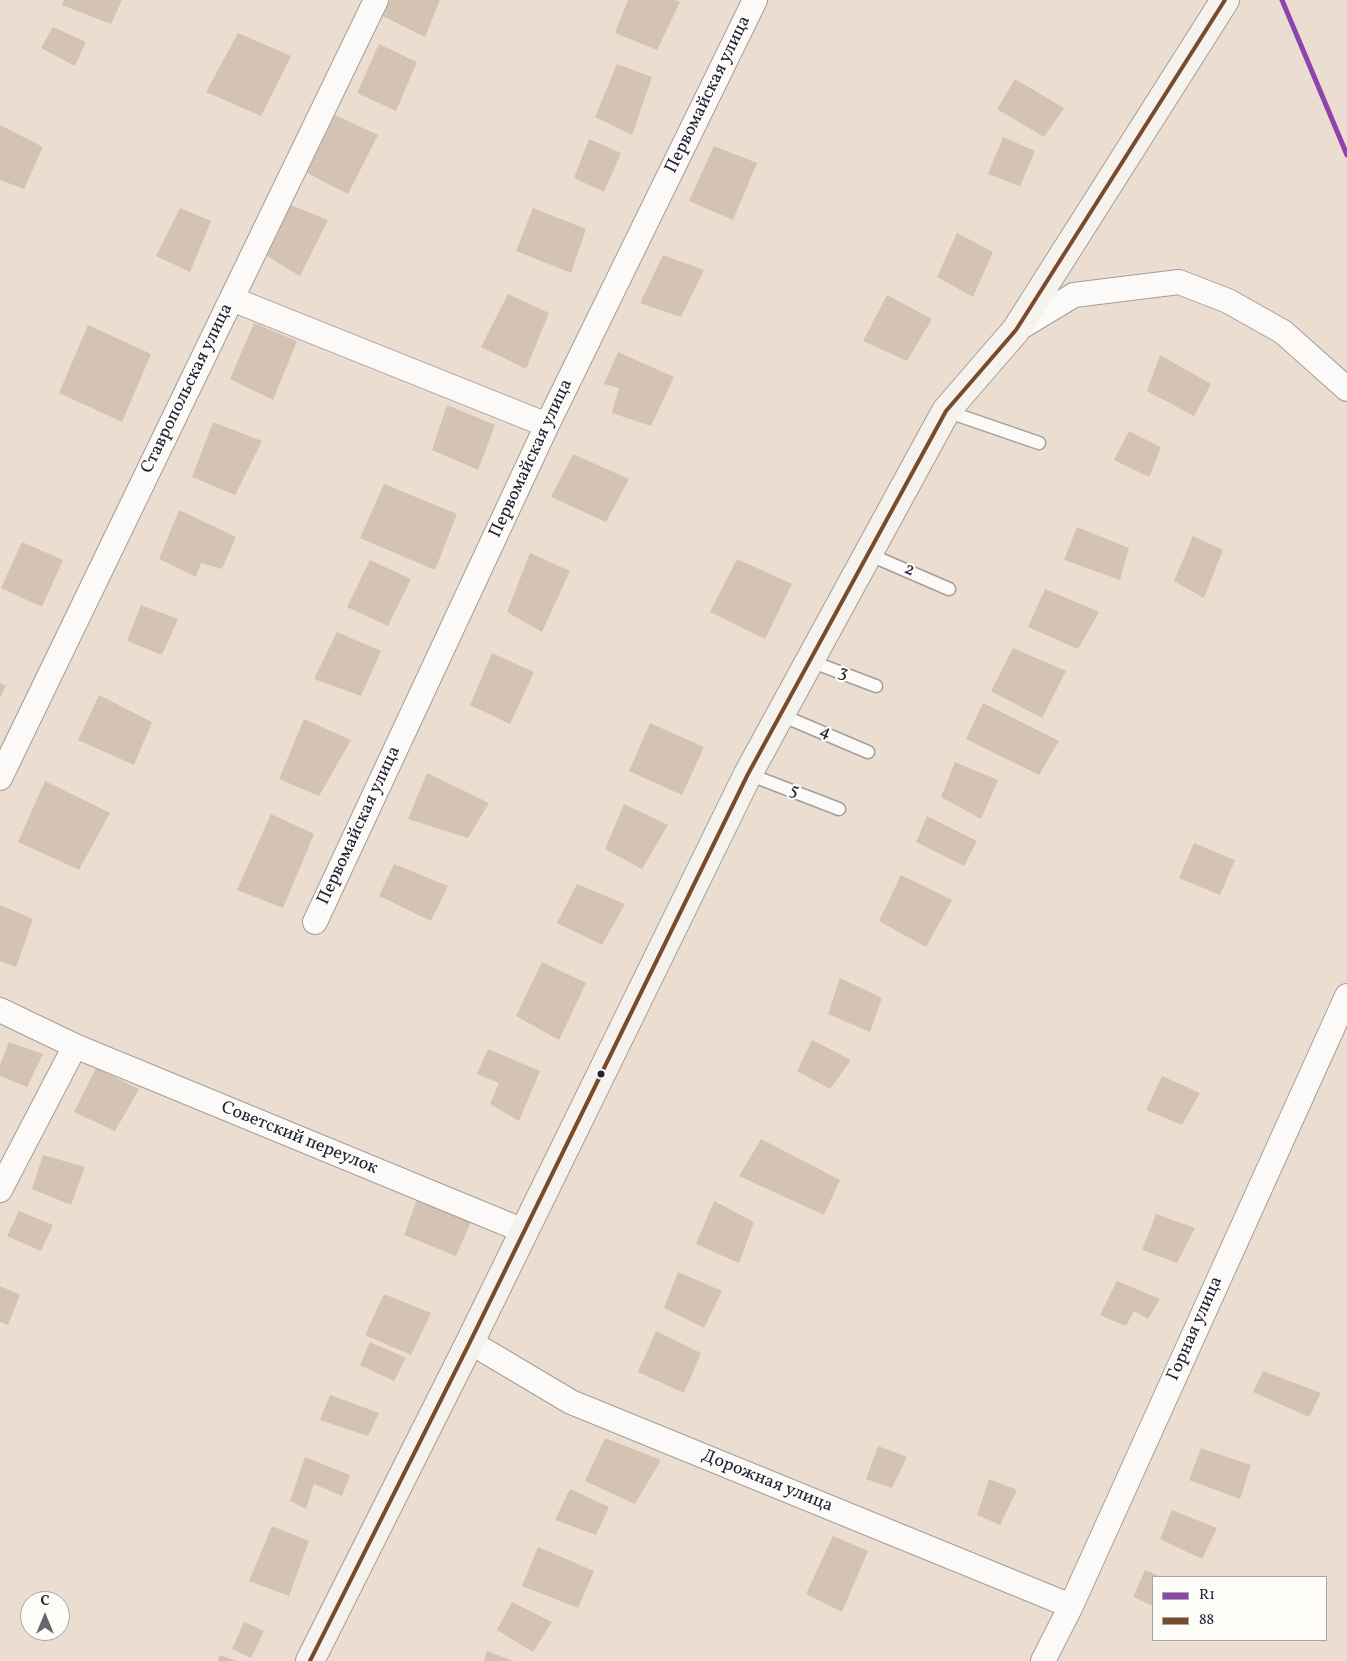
<!DOCTYPE html>
<meta charset="utf-8">
<style>
body{margin:0}
#map{position:relative;width:1347px;height:1661px;overflow:hidden;background:#ebded1;font-family:Vollkorn,serif}
canvas{display:block}
.legend{position:absolute;left:1152px;top:1576px;width:175px;height:65px;box-sizing:border-box;background:#fdfcf7;border:1px solid #a5a5ac;margin:0;padding:6px 9px;list-style:none;font-size:15px;color:#22223b}
.legend li{display:flex;align-items:center;gap:10px;height:25px}
.legend b{width:25px;border:1px solid #a5a5ac}
.north{position:absolute;left:20px;top:1591px;width:50px;height:50px;box-sizing:border-box;background:#fdfcf7;border:1px solid #a5a5ac;border-radius:50%;rotate:0deg;font-size:14px;font-weight:700;line-height:20px;text-align:center;color:#22223b}
.north::after{content:'';display:block;margin:auto;width:18px;height:22px;background:#686470;clip-path:polygon(50% 0,100% 100%,50% 72%,0 100%)}
</style>
<div id="map">
<canvas width="1347" height="1661"></canvas>
<ul class="legend">
<li><b style="height:6px;background:#8e44ad"></b>R1</li>
<li><b style="height:6px;background:#7a4b2a"></b>88</li>
</ul>
<div class="north">С</div>
</div>
<script>
const context = document.querySelector('canvas').getContext('2d');
context.lineJoin = 'round';
function fill(path, color) { context.fillStyle = color; context.fill(path, 'evenodd'); }
const shape = rows => new Path2D(rows.map(r => 'M' + r).join(''));
function stroke(path, color, width, dash) { context.strokeStyle = color; context.lineWidth = width; context.lineCap = dash ? 'butt' : 'round'; context.setLineDash(dash || []); context.stroke(path); }
function label(font, color, halo, rows, align = 'center') {
  context.font = font + ' Vollkorn,serif'; context.lineWidth = 4.5; context.setLineDash([]); context.textBaseline = 'middle'; context.strokeStyle = halo; context.fillStyle = color; for (const [text, x, y, turn = 0] of rows) {
    context.save(); context.translate(x, y); context.rotate((+turn || 0) * Math.PI / 180); context.textAlign = isNaN(turn) ? turn : align; if (halo) context.strokeText(text, 0, 0); context.fillText(text, 0, 0); context.restore();
  }
}
const building = shape([
 [64,0,122,0,111,24,62,5],
 [390,0,440,0,425,37,383,16],
 [628,0,675,0,680,2,657,50,615,33],
 [53,27,86,42,75,66,41,48],
 [238,33,291,56,261,116,206,92],
 [379,44,417,62,396,111,357,93],
 [617,64,652,77,632,135,595,117],
 [1015,79,1064,108,1044,137,997,109],
 [335,115,378,135,348,194,307,173],
 [0,125,43,147,24,189,0,180],
 [1003,137,1035,151,1020,186,988,174],
 [589,139,621,153,604,192,574,178],
 [714,146,757,163,733,220,689,201],
 [291,205,328,220,300,276,267,256],
 [180,208,211,221,190,272,156,256],
 [533,208,586,229,571,273,516,251],
 [957,233,993,252,973,297,937,277],
 [663,255,704,270,681,317,640,303],
 [508,294,549,313,526,369,481,347],
 [887,295,932,319,907,361,863,341],
 [254,323,297,341,273,400,230,379],
 [88,325,151,354,122,422,59,393],
 [618,352,674,377,651,426,612,413,619,388,604,384],
 [1160,355,1211,384,1194,416,1147,391],
 [447,405,495,425,478,470,432,450],
 [213,422,262,441,235,495,192,477],
 [1129,431,1161,447,1149,477,1114,460],
 [573,454,629,479,606,522,551,497],
 [384,484,457,514,435,570,360,538],
 [179,510,236,537,222,569,201,563,196,577,159,559],
 [1077,527,1129,548,1120,580,1064,560],
 [1193,536,1223,550,1204,598,1174,581],
 [22,542,63,560,42,607,1,588],
 [530,553,570,571,542,632,507,612],
 [737,559,792,584,765,639,710,612],
 [370,560,411,579,388,626,347,607],
 [1045,589,1099,612,1078,649,1028,627],
 [141,605,178,619,162,655,127,641],
 [337,632,381,651,361,696,314,679],
 [1013,648,1066,671,1042,718,991,691],
 [492,653,534,672,510,724,470,705],
 [0,683,6,686,0,698],
 [99,695,152,722,134,765,78,740],
 [983,703,1059,741,1039,775,966,739],
 [304,719,351,740,319,796,279,779],
 [650,723,704,747,682,795,629,771],
 [955,762,998,780,981,819,941,797],
 [427,773,489,803,468,838,408,819],
 [45,781,110,813,79,870,18,842],
 [624,804,668,825,642,869,605,849],
 [271,814,314,834,283,908,237,890],
 [927,816,977,841,964,866,916,842],
 [1194,843,1235,860,1220,895,1179,878],
 [394,864,448,886,431,921,379,896],
 [901,875,952,900,926,947,879,921],
 [577,884,625,904,602,945,557,923],
 [0,905,33,919,16,967,0,961],
 [542,962,586,983,559,1040,516,1016],
 [840,978,882,998,870,1032,828,1014],
 [812,1040,851,1060,830,1089,797,1071],
 [9,1042,43,1054,27,1087,0,1076,0,1065],
 [488,1049,540,1071,519,1121,490,1104,499,1083,477,1074],
 [96,1068,139,1089,115,1131,74,1112],
 [1162,1076,1200,1093,1182,1125,1146,1110],
 [761,1139,840,1180,824,1215,739,1176],
 [43,1155,85,1167,71,1205,32,1189],
 [417,1199,471,1222,456,1256,404,1235],
 [714,1201,754,1222,739,1263,696,1244],
 [19,1211,53,1225,41,1251,7,1236],
 [1156,1214,1195,1228,1177,1263,1142,1250],
 [678,1272,722,1291,704,1328,664,1308],
 [1117,1281,1160,1299,1148,1319,1134,1311,1126,1326,1100,1315],
 [0,1286,20,1295,8,1325,0,1322],
 [384,1294,431,1313,411,1355,365,1335],
 [656,1331,701,1353,684,1393,638,1372],
 [370,1342,406,1358,394,1381,360,1365],
 [1263,1371,1321,1393,1309,1417,1253,1392],
 [330,1395,379,1413,368,1436,320,1420],
 [605,1438,661,1460,635,1504,585,1481],
 [878,1446,907,1457,892,1488,866,1479],
 [1201,1448,1251,1465,1240,1499,1189,1480],
 [305,1457,350,1475,342,1496,314,1484,306,1509,290,1501],
 [989,1479,1017,1490,1000,1525,977,1515],
 [570,1489,609,1507,596,1535,555,1520],
 [1172,1510,1217,1528,1202,1559,1160,1539],
 [272,1526,309,1541,289,1596,249,1581],
 [833,1536,868,1551,842,1612,806,1594],
 [538,1547,594,1571,578,1608,522,1586],
 [1145,1570,1162,1577,1153,1577,1153,1606,1133,1597],
 [512,1602,552,1622,533,1652,497,1630],
 [244,1622,264,1631,251,1658,232,1649],
 [487,1651,513,1661,484,1661],
 [220,1655,237,1661,218,1661]
]);
const lane = shape([
 [946,411,1039,443],
 [868,554,949,589],
 [810,661,876,686],
 [781,715,868,752],
 [748,774,839,809]
]);
const street = shape([
 [232,299,547,425],
 [1016,330,1074,295,1179,282,1228,301,1283,332,1347,389],
 [0,778,376,0],
 [315,922,547,425,755,0],
 [0,1010,75,1046,524,1231],
 [0,1190,75,1046],
 [470,1342,571,1402,1071,1606],
 [1043,1661,1071,1606,1347,996]
]);
const secondary = shape([
 [310,1661,470,1342,748,774,946,411,1016,330,1225,0]
]);
const bus1 = shape([
 [310,1661,470,1342,748,774,946,411,1016,330,1225,0]
]);
const rail1 = shape([
 [1282,0,1347,155]
]);
const markers = [
 [601,1074,4.5,"#22223b"]
];
const streetNames = [
 ["Первомайская улица",709,95,-64],
 ["Ставропольская улица",188,389,-64],
 ["Первомайская улица",532,459,-65],
 ["2",909,571,24],
 ["3",843,674,21],
 ["4",825,733,23],
 ["5",794,792,21],
 ["Первомайская улица",360,826,-65],
 ["Советский переулок",299,1139,22],
 ["Горная улица",1196,1329,-66],
 ["Дорожная улица",767,1482,22]
];
fill(building, '#d4c2b2');
stroke(lane, '#a49d98', 15);
stroke(street, '#a49d98', 26);
stroke(secondary, '#a49d98', 30);
stroke(lane, '#fcfaf8', 12);
stroke(street, '#fcfaf8', 24);
stroke(secondary, '#f6f2ee', 28);
stroke(bus1, '#7a4b2a', 4);
stroke(rail1, '#8e44ad', 5);
for (const [x, y, r, color] of markers) { const dot = new Path2D(); dot.arc(x, y, r, 0, 2 * Math.PI); context.fillStyle = color; context.fill(dot); stroke(dot, '#fdfcf7', 2); }
label('18px', '#22223b', '#fdfcf7', streetNames);
</script>
